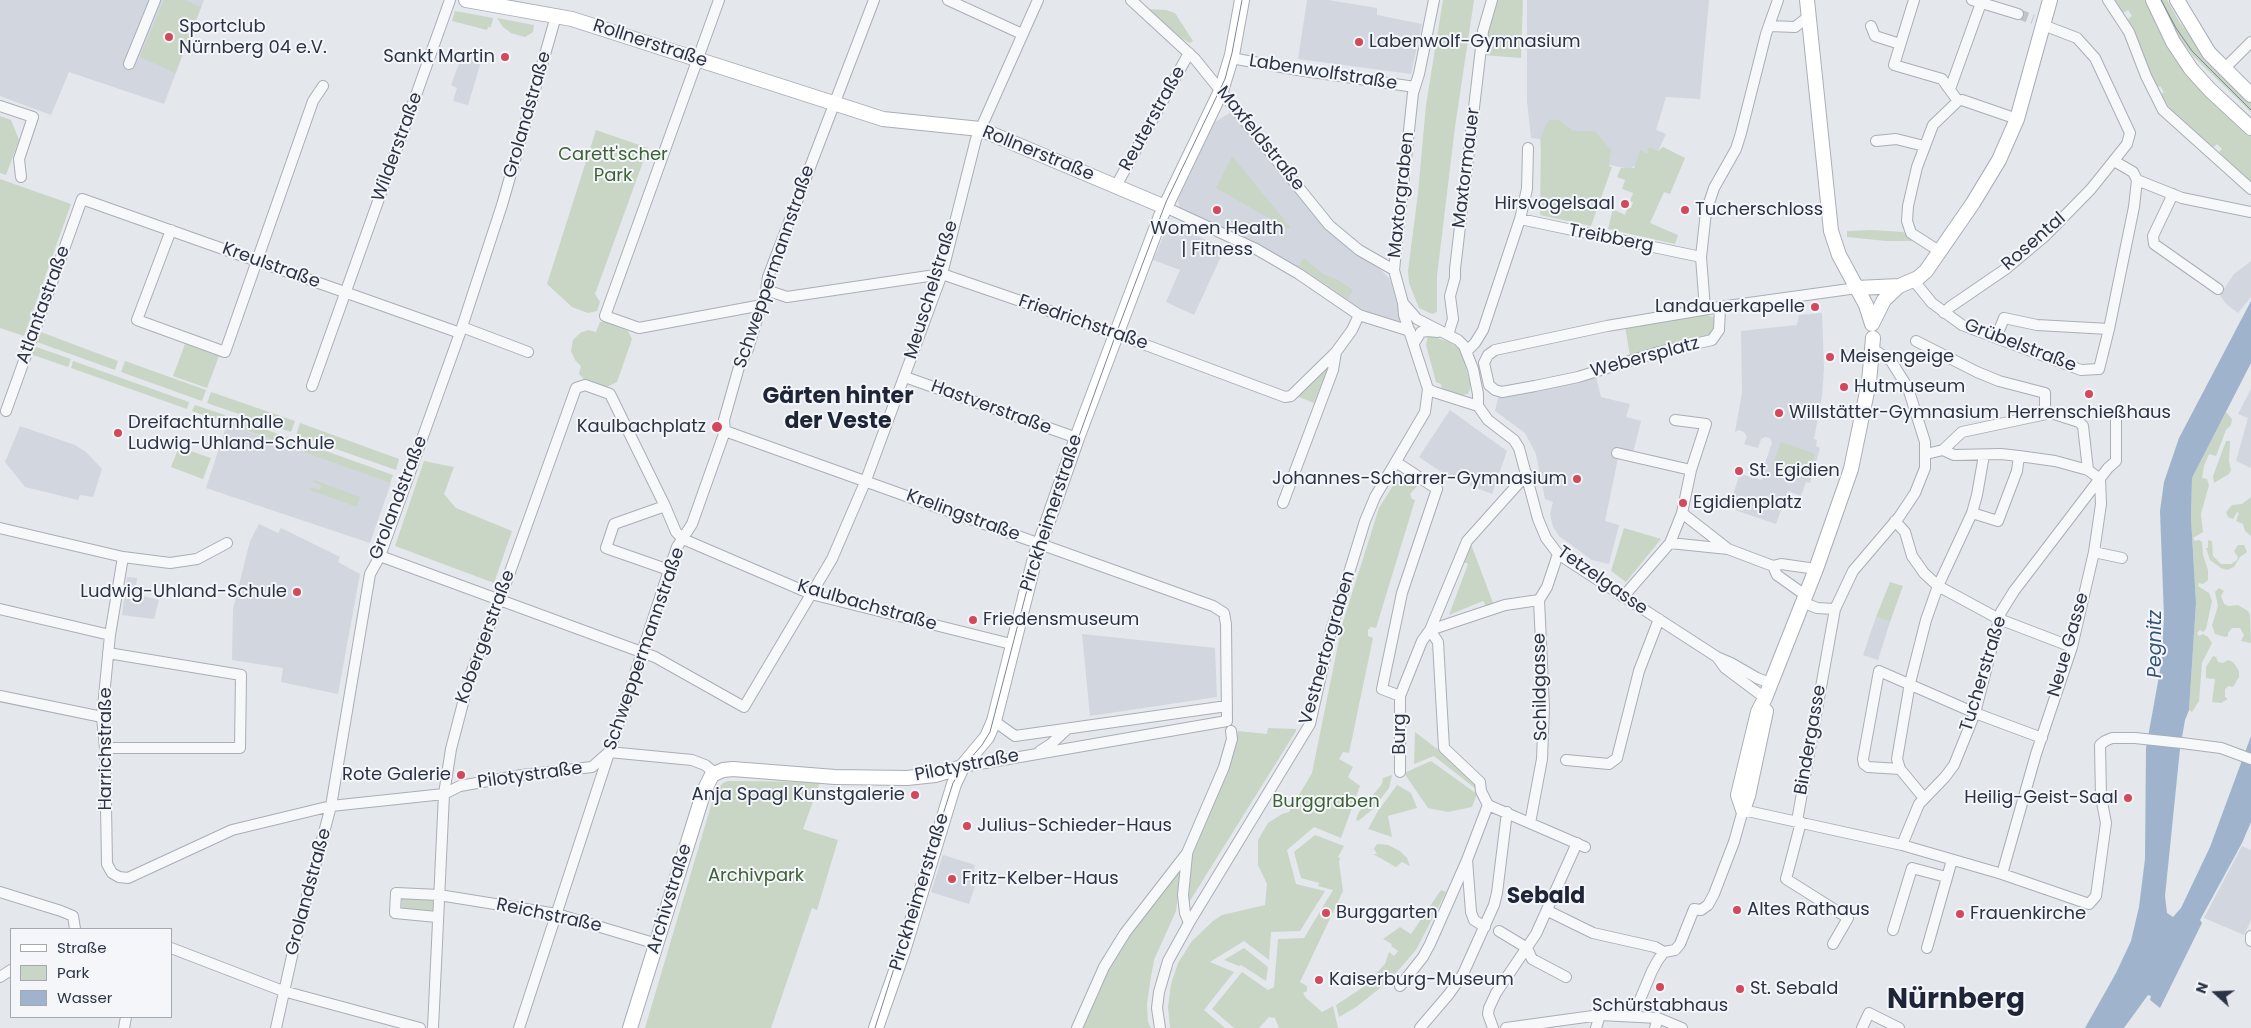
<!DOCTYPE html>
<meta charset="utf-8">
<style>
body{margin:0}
#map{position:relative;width:2251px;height:1028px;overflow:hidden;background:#e4e7ec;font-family:Poppins,sans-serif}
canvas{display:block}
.legend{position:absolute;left:10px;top:928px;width:162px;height:90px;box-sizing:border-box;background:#f4f6f9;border:1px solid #a4a8b1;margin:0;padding:6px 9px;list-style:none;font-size:15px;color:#2b3445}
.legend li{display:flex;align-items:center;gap:10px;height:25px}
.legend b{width:25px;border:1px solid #a4a8b1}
.north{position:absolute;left:2191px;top:968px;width:50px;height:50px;-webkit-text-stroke:4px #f4f6f9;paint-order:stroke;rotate:290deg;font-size:14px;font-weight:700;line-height:20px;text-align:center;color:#2b3445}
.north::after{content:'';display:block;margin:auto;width:18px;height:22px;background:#2b3445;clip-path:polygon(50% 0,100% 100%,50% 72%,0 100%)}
</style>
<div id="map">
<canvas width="2251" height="1028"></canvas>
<ul class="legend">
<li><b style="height:6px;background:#fff"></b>Straße</li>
<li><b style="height:14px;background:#c9d6c5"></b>Park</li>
<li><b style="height:14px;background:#9fb4cc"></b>Wasser</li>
</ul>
<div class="north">N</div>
</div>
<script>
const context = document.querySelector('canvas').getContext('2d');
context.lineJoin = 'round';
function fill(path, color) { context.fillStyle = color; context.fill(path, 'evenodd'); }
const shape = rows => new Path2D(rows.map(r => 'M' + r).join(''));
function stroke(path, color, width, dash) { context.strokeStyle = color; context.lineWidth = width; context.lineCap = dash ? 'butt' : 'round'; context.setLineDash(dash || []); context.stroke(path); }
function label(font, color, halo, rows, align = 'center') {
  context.font = font + ' Poppins,sans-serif'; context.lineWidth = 4; context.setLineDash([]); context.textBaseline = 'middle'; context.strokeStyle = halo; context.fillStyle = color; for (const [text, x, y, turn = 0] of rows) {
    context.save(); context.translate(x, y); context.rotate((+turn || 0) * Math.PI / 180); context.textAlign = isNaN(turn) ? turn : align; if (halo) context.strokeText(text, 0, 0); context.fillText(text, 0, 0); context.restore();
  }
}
const built = shape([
 [0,0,204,0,164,104,69,72,51,115,0,96],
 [1307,0,1328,0,1377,8,1377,15,1422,24,1411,74,1298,59],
 [1527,0,1709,0,1700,99,1666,97,1656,130,1666,134,1658,151,1650,148,1647,153,1640,150,1636,165,1629,169,1541,150,1540,139,1531,138,1527,101],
 [464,50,483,55,468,105,453,101,457,88,451,85],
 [1231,112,1236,114,1334,236,1354,252,1378,267,1390,279,1403,323,1367,314,1179,207,1178,199,1215,122],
 [1169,224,1225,248,1194,315,1166,302,1180,270,1153,260],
 [2251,261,2251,297,2238,313,2226,304,2220,295,2234,274],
 [1822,313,1824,368,1822,396,1814,439,1817,440,1816,446,1820,448,1810,483,1806,482,1801,496,1788,491,1776,524,1735,510,1735,508,1729,506,1740,474,1762,480,1766,467,1764,466,1772,443,1770,438,1765,437,1761,439,1758,448,1747,445,1744,444,1747,437,1744,432,1739,430,1735,432,1742,393,1741,331,1797,325,1799,315],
 [1596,377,1601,397,1630,404,1626,417,1641,421,1633,453,1617,449,1615,457,1618,458,1605,521,1619,525,1609,564,1592,560,1559,536,1553,527,1550,514,1553,502,1545,499,1536,454,1525,433,1495,411,1498,398],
 [2251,389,2251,468,2236,461,2248,418,2238,414],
 [1450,410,1507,451,1492,494,1449,477,1419,457],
 [227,424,391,483,370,543,206,488],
 [20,426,75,445,86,452,102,469,93,497,80,495,78,500,25,487,5,462],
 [259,524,278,533,281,528,340,557,338,562,360,574,338,694,281,682,283,668,232,660,233,609,250,541],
 [127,577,137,578,135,594,159,600,154,619,122,615],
 [1876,617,1890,622,1878,660,1863,655],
 [1082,634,1215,648,1217,697,1090,716],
 [2242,846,2251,850,2251,920,2244,935,2204,918],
 [943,855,975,865,973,871,979,874,969,904,931,892]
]);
const green = shape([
 [164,0,184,0,201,7,175,73,140,57],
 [1443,0,1474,0,1455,127,1437,276,1437,312,1432,314,1419,308,1409,283,1408,271,1418,193,1426,105],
 [1496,0,1523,0,1521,58,1482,55,1484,38],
 [2114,0,2147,0,2230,115,2251,135,2251,183,2219,152,2222,149,2217,144,2213,148,2172,111,2160,95,2164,92,2160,86,2157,88,2128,19,2132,16,2128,10,2123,13],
 [2158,0,2167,0,2180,23,2205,56,2251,100,2251,112,2193,56,2177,34],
 [1149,9,1166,10,1175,13,1193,41,1190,43,1177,36],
 [455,11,493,18,491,27,488,27,487,30,452,21],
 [497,18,534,25,533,32,525,37,511,33,503,27],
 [0,116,11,120,19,140,6,175,0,173],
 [1550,120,1559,120,1573,131,1595,131,1611,150,1609,166,1612,167,1591,226,1540,215,1541,138,1546,124],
 [596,130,648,148,595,294,600,302,597,311,588,313,572,307,547,284],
 [1649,147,1658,151,1663,147,1685,158,1670,194,1664,192,1650,223,1678,235,1675,244,1608,229,1613,209,1625,215,1628,207,1631,208,1633,202,1630,201,1633,193,1622,189,1625,180,1617,177,1621,168,1634,168,1640,150,1647,153],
 [1232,156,1290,227,1288,229,1216,188],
 [0,179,71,204,24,336,0,328],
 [1872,230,1903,232,1914,241,1886,241,1847,237,1847,231],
 [1304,258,1323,274,1338,280,1353,290,1348,299,1299,266],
 [1702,314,1713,317,1717,323,1710,337,1630,356,1625,326],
 [600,322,607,322,628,331,632,339,617,382,607,387,584,379,579,374,581,366,575,360,571,351,573,340,580,333,588,330,596,332],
 [38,331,118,361,115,370,34,341],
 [1428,335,1449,342,1461,350,1471,387,1468,394,1462,395,1442,390,1441,384,1436,382,1426,345],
 [185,344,219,356,207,388,173,376],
 [33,346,71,359,68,367,30,354],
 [73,361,189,402,187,409,71,368],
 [125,361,206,390,202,401,121,372],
 [1326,368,1329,370,1327,375,1325,376,1314,403,1299,397,1298,395],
 [211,392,295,421,291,432,207,403],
 [195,405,225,415,223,422,192,411],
 [2226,412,2232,419,2231,425,2226,430,2216,456,2209,454,2204,466,2202,478,2207,479,2209,485,2201,514,2203,532,2193,538,2195,541,2199,540,2202,542,2203,555,2208,570,2208,580,2203,584,2199,583,2198,586,2209,593,2212,601,2206,629,2203,632,2200,630,2197,633,2199,636,2203,634,2208,637,2212,643,2202,663,2199,701,2192,712,2189,710,2196,603,2191,518,2192,478],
 [231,417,300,442,298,449,228,424],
 [300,423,399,459,396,470,296,435],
 [2226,441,2230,441,2229,461,2231,470,2229,474,2214,483,2213,476],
 [1781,442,1815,454,1806,479,1772,467],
 [306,444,393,475,390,483,304,452],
 [179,447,211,458,203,479,171,467],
 [424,461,454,467,444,494,456,508,512,531,494,583,395,546],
 [1402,471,1421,482,1410,494,1412,499,1415,500,1376,628,1371,627,1368,630,1368,636,1373,638,1349,753,1343,752,1339,759,1353,767,1348,777,1360,786,1341,838,1314,827,1287,850,1296,884,1325,891,1300,931,1271,932,1269,960,1244,941,1210,962,1234,972,1204,1010,1225,1028,1170,1028,1168,1007,1171,984,1178,963,1192,941,1213,921,1222,915,1265,905,1267,884,1258,865,1258,840,1268,823,1282,814,1289,812,1312,773,1342,625,1379,508],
 [314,480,360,497,357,507,310,490,311,487,320,490,321,485,313,482],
 [2251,497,2251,536,2245,531,2243,524,2236,521,2239,513,2237,512,2233,519,2228,517,2226,512,2232,505,2242,504],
 [1624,528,1661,539,1626,582,1611,571],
 [2208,540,2212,541,2213,556,2221,564,2231,564,2237,560,2238,557,2234,551,2238,545,2244,545,2247,552,2240,557,2234,567,2227,570,2221,568,2210,560,2206,548,2208,548],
 [1471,544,1493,603,1486,606,1483,601,1449,615,1468,564,1462,561],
 [1890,582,1903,586,1890,622,1876,617],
 [2219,588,2224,591,2221,596,2224,604,2228,606,2238,605,2248,611,2250,615,2251,643,2241,641,2244,635,2240,628,2232,628,2228,633,2228,636,2225,637,2215,634,2212,625,2218,606,2215,592],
 [2213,656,2216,657,2218,662,2223,663,2228,660,2233,662,2239,671,2239,677,2233,687,2229,686,2225,689,2225,697,2228,699,2221,703,2212,702,2215,679,2206,678,2206,667],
 [1268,728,1296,729,1296,731,1188,904,1192,857,1227,768,1238,731,1267,734],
 [1415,732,1466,771,1479,785,1476,789,1434,756,1414,764],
 [1431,761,1477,794,1472,807,1448,812,1428,808,1404,773],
 [1392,775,1389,788,1372,810,1358,821,1356,819,1359,812,1382,784,1383,778],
 [728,781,820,782,803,829,838,840,817,910,812,908,771,1028,645,1028,715,792,723,783],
 [1397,785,1411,793,1417,808,1388,816,1392,837,1368,829,1378,811],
 [1315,835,1344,846,1338,857,1340,858,1339,862,1343,891,1300,982,1307,986,1307,991,1303,993,1306,998,1322,1012,1333,1006,1338,1028,1279,1028,1275,1018,1269,1017,1259,1028,1234,1028,1212,1009,1242,972,1268,990,1274,987,1278,939,1304,938,1333,890,1318,886,1319,883,1301,878,1294,852],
 [1377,844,1388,845,1400,851,1407,858,1410,866,1402,862,1396,867,1373,854,1377,854,1374,849],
 [1178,868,1181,872,1176,911,1154,960,1150,983,1147,1004,1148,1022,1151,1028,1081,1028,1108,968,1125,939],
 [1441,890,1446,892,1416,950,1388,982,1356,1007,1339,1017,1336,1005,1362,988,1385,964,1389,952,1394,956,1398,951,1391,946,1392,944,1383,939,1400,927,1411,934],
 [402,897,434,898,432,914,402,910],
 [1244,948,1268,967,1266,981,1241,965,1239,966,1224,960]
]);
const water = shape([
 [2251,301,2251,363,2192,478,2191,518,2196,603,2189,710,2185,720,2180,749,2165,896,2167,913,2173,917,2181,908,2210,847,2251,736,2251,822,2242,843,2200,920,2202,923,2160,1008,2150,1000,2151,996,2148,995,2124,1028,2085,1028,2116,973,2131,941,2139,907,2145,859,2146,748,2161,665,2164,617,2160,511,2164,482,2179,438]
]);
const streetTunnel = shape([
 [2018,14,2033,19]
]);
const street = shape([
 [719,0,605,316,639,328,762,305],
 [948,0,1022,34],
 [1131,0,1195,59,1329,225,1359,250,1394,270],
 [1914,0,1894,65,1942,79,1958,101],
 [1972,0,2018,14],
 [2108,0,2129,32,2146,76,2163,110,2251,189],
 [1769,26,1795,27,1808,17],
 [1871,26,1875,36,1900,44],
 [1231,58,1298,70,1415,87],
 [129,64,155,0],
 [2224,69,2251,42],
 [1950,89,1981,3],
 [0,106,33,117,19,159,21,177],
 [1876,141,1896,139,1924,146],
 [2114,161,2133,172,2137,180,2182,198,2251,212],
 [1116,186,1189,53],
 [2173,194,2153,236,2154,244,2218,289],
 [1165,207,1256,249,1299,274,1359,315,1410,331],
 [1520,219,1701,257],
 [171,230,137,320,225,352,313,101,323,86],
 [1939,251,1911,233,1907,221,1908,206,1917,167,1933,125,1958,101,1962,100,2017,119],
 [1914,281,1932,303,1962,325,2081,370,2099,369,2109,329,2134,207,2137,180],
 [766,290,787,297,942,274,1119,335,1285,397,1291,396,1336,352,1352,330,1359,315],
 [1403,303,1417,319,1458,340,1464,346,1473,369,1478,394,1478,406],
 [1720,307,1719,330,1712,340,1659,352,1578,377,1535,386,1502,392,1495,390,1489,385,1484,363,1488,355,1495,350,1607,326,1720,307,1857,288],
 [1705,309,1701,257,1706,212,1714,188,1736,149,1741,133,1766,34,1778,0],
 [1944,313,1950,307,2007,268,2044,237,2091,189,2127,144,2130,133,2095,58,2077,38,2043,25],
 [462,327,528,352],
 [1448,335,1453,319,1450,296,1455,278,1455,269,1483,31,1492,0],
 [1996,338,2004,318,2037,325,2109,329],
 [1916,341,1977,372,1999,381,2045,393,2045,413],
 [1414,343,1421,332,1427,331,1438,332],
 [1467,351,1475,343,1483,330,1520,219,1527,189,1528,148],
 [905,377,1077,438],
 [312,386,450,0],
 [1428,389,1434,392,1478,406],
 [1478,406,1488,420,1514,440,1519,448,1538,519,1546,538,1558,554,1717,657,1731,663,1757,678,1770,683],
 [6,411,82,199,460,333],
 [725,431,1213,606,1224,613,1226,624,1227,721,962,767],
 [1943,450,1962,432,2051,413,2079,422,2083,426,2088,470],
 [1617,453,1691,470],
 [1926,454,1943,450,1954,455,2001,454,2019,456,2055,461,2088,470,2100,479],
 [1396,462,1437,489,1402,593,1382,689,1400,696],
 [1527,474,1467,541,1430,630,1505,605,1539,600],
 [1283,503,1333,370,1336,352],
 [665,506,614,524,606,548,669,570],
 [1972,513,1998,521,2017,471,2019,456],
 [1895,521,1905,532,1912,556,1924,573,1938,586,1999,619,2072,647],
 [0,528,123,557,170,563,197,559,227,543],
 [1670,543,1728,549,1682,513],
 [1728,549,1773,566],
 [2094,552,2122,558],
 [380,556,655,657,744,707,832,559,866,480,942,274,976,139,1038,0],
 [123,557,110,635,102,717,105,748,107,864,112,873,119,877,128,878,232,830,331,806,444,794,460,786,522,775,592,767,609,752,692,760,705,765,715,773],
 [1805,595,1777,575,1773,566,1781,564,1816,569],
 [1623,597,1670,543,1682,513,1691,470,1706,424,1675,420],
 [1802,602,1817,608,1835,609],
 [0,609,110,635],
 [1717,657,1725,668,1765,698],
 [0,696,102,717],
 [994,721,1015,736,1227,706],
 [105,748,240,748,241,675,108,653],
 [1040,751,1051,744,1066,730],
 [1566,760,1609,764,1617,758,1639,671,1659,619],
 [1900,769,1868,767,1864,764,1863,759,1879,671,1975,713,2042,738],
 [1400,772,1400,696,1422,641,1430,630,1438,642,1444,748,1480,782,1481,791,1488,805,1585,847],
 [1924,798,1900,769,1897,759,1910,683,1926,620,1938,586,1972,513,1977,495,1984,455],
 [1797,821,1835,609,1853,571,1899,517,1915,493,1925,468,1925,442,1908,388,1891,361,1873,349],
 [1801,822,1786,879,1848,918,1833,944],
 [1530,823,1542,759,1544,707,1539,600,1547,587,1558,554],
 [1902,845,1919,804,1945,777,1954,765,1975,713,2001,612,2014,591,2108,468,2116,461,2116,417],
 [1187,855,1183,895,1185,913,1189,923],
 [1467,860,1471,912,1474,920,1485,927],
 [2002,874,2036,754,2072,647,2094,552,2101,504,2100,479],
 [0,892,61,911,73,916,75,929],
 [1548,911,1593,933,1655,947,1664,952],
 [437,917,395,913,396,893,439,895,557,914,657,944],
 [1893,930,1912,868,1946,877],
 [1499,931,1527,948,1532,959,1566,977],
 [2251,936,2251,941],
 [171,948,283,991,420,1028],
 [1927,948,1952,860],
 [0,977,11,970],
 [1400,986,1423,957,1430,944,1467,860,1488,805],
 [1636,1009,1652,971,1658,960,1664,952,1675,950,1680,944,1694,909,1701,910,1708,905,1714,894,1734,842,1743,810,1902,845,2002,874,2089,904,2096,896,2106,823,2101,797,2100,745,2105,741,2112,738,2135,738,2182,743,2221,748,2251,759],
 [124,1028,126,1017],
 [276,1028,296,938,331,806,370,574,380,556,460,333,502,205,556,16],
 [433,1028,444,794,451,749,470,676,506,583,576,388,585,385,610,394,665,506,676,532,683,539,811,594,1011,644],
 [519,1028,669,570,677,547,692,524,725,431,724,420,739,367,748,349,766,290,768,277,874,0],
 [1077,1028,1104,967,1125,933,1187,853,1224,767,1232,739,1231,731],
 [1160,1028,1157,1008,1159,992,1168,961,1189,923,1310,724,1331,631,1365,521,1375,497,1425,412,1428,389,1404,315,1403,303,1394,270,1413,93,1419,74,1434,0],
 [1420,1028,1449,994,1463,974,1494,905,1497,893,1507,812],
 [1493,1028,1488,1014,1489,1008,1496,993,1536,934,1577,843],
 [1506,1028,1600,1015,1658,1018,1682,1028],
 [1596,1028,1600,1015],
 [1655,1028,1658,1018],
 [1862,1028,1869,1013,1899,1028]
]);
const secondary = shape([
 [466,0,572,19,883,119,980,129,1165,207],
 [1807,0,1831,231,1839,255,1866,305,1872,324],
 [2153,0,2173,42,2191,69,2210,90,2251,128],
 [2177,0,2209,53,2251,95],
 [1857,288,1899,286,1918,278,1926,271,1973,203,1999,160,2017,119,2050,0],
 [1872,324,1884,300,1899,286],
 [1743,810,1738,795,1758,712,1765,698,1816,569,1851,469,1869,382,1873,338],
 [1743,810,1748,796,1766,711],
 [630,1028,704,791,712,775,723,770,733,769,835,777,907,778,935,775,962,767],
 [876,1028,903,951,954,784,962,767,987,737,994,721,1035,558,1077,438,1161,216,1221,91,1232,55,1242,0]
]);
const tram = shape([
 [2161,0,2176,28,2192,51,2251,110],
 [875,1028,953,783,963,767,982,745,990,732,1036,555,1116,334,1166,202,1225,79,1232,53,1242,0]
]);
const markers = [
 [169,37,5,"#d1495b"],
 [1359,42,5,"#d1495b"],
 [505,57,5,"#d1495b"],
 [1625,204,5,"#d1495b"],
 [1217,210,5,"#d1495b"],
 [1685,210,5,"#d1495b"],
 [1815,307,5,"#d1495b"],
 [1830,357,5,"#d1495b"],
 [1844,387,5,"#d1495b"],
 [2089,394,5,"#d1495b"],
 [1779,413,5,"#d1495b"],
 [717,427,6,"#d1495b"],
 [118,433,5,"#d1495b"],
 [1739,471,5,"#d1495b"],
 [1577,479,5,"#d1495b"],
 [1683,503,5,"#d1495b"],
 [297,592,5,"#d1495b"],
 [973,620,5,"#d1495b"],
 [461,775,5,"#d1495b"],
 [915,795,5,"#d1495b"],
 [2128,798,5,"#d1495b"],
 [967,826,5,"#d1495b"],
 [952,879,5,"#d1495b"],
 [1737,910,5,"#d1495b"],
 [1326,913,5,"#d1495b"],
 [1960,914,5,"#d1495b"],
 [1319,980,5,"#d1495b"],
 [1660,987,5,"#d1495b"],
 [1740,989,5,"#d1495b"]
];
const poiNames = [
 ["Sportclub",179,27],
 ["Nürnberg 04 e.V.",179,48],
 ["Labenwolf-Gymnasium",1369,42],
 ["Sankt Martin",495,57,"right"],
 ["Hirsvogelsaal",1615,204,"right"],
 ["Tucherschloss",1695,210],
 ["Women Health",1217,229,"center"],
 ["| Fitness",1217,250,"center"],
 ["Landauerkapelle",1805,307,"right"],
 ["Meisengeige",1840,357],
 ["Hutmuseum",1854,387],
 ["Willstätter-Gymnasium",1789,413],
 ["Herrenschießhaus",2089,413,"center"],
 ["Dreifachturnhalle",128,423],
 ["Ludwig-Uhland-Schule",128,444],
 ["Kaulbachplatz",706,427,"right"],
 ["St. Egidien",1749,471],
 ["Johannes-Scharrer-Gymnasium",1567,479,"right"],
 ["Egidienplatz",1693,503],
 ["Ludwig-Uhland-Schule",287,592,"right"],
 ["Friedensmuseum",983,620],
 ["Rote Galerie",451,775,"right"],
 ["Anja Spagl Kunstgalerie",905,795,"right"],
 ["Heilig-Geist-Saal",2118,798,"right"],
 ["Julius-Schieder-Haus",977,826],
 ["Fritz-Kelber-Haus",962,879],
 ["Altes Rathaus",1747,910],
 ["Burggarten",1336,913],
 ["Frauenkirche",1970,914],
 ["Kaiserburg-Museum",1329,980],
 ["St. Sebald",1750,989],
 ["Schürstabhaus",1660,1006,"center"]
];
const streetNames = [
 ["Rollnerstraße",650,44,18],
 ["Labenwolfstraße",1323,73,9],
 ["Grolandstraße",528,115,-74],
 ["Reuterstraße",1153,119,-61],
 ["Maxfeldstraße",1260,139,51],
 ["Wilderstraße",398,147,-70],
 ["Rollnerstraße",1038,154,22],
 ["Maxtormauer",1467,168,-83],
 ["Maxtorgraben",1402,195,-84],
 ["Treibberg",1611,239,11],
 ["Rosental",2034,242,-41],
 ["Kreulstraße",271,266,20],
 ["Schweppermannstraße",775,267,-71],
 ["Meuschelstraße",932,290,-73],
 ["Atlantastraße",44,305,-70],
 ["Friedrichstraße",1083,323,19],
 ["Grübelstraße",2020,346,21],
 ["Webersplatz",1645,358,-15],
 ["Hastverstraße",991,408,20],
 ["Grolandstraße",399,498,-69],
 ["Pirckheimerstraße",1052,513,-72],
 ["Krelingstraße",963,516,20],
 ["Tetzelgasse",1602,581,35],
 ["Kaulbachstraße",867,606,16],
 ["Kobergerstraße",486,637,-70],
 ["Neue Gasse",2069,645,-74],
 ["Vestnertorgraben",1328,648,-74],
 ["Schweppermannstraße",645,649,-71],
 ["Tucherstraße",1984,674,-73],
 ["Schildgasse",1541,687,-91],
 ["Burg",1400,734,-90],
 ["Bindergasse",1811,740,-80],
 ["Harrichstraße",106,749,-90],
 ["Pilotystraße",967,766,-11],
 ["Pilotystraße",530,776,-8],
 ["Grolandstraße",309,892,-75],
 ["Pirckheimerstraße",920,892,-73],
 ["Archivstraße",670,899,-73],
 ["Reichstraße",549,916,12]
];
const parkNames = [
 ["Carett'scher",613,155],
 ["Park",613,176],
 ["Burggraben",1326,802],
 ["Archivpark",756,876]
];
const waterNames = [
 ["Pegnitz",2156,644,-90]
];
const districtNames = [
 ["Gärten hinter",838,397],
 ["der Veste",838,422],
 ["Sebald",1546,897]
];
const townNames = [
 ["Nürnberg",1956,1001]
];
fill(built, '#d2d6de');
fill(green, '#c9d6c5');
fill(water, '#9fb4cc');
stroke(streetTunnel, '#bfc3cb', 10, [10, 5]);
stroke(street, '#a9aeb7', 12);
stroke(secondary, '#a9aeb7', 16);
stroke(street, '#f7f8fa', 10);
stroke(secondary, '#fff', 14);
stroke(tram, '#7d8696', 1);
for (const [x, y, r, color] of markers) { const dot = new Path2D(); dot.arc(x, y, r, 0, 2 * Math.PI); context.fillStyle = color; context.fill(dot); stroke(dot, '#f4f6f9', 2); }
label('18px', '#2b3445', '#f4f6f9', poiNames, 'left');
label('18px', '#2b3445', '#f4f6f9', streetNames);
label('18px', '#3f6138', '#f4f6f9', parkNames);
label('italic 19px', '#34527a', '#f4f6f9', waterNames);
label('bold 22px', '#1d2536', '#f4f6f9', districtNames);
label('bold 28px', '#1d2536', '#f4f6f9', townNames);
</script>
